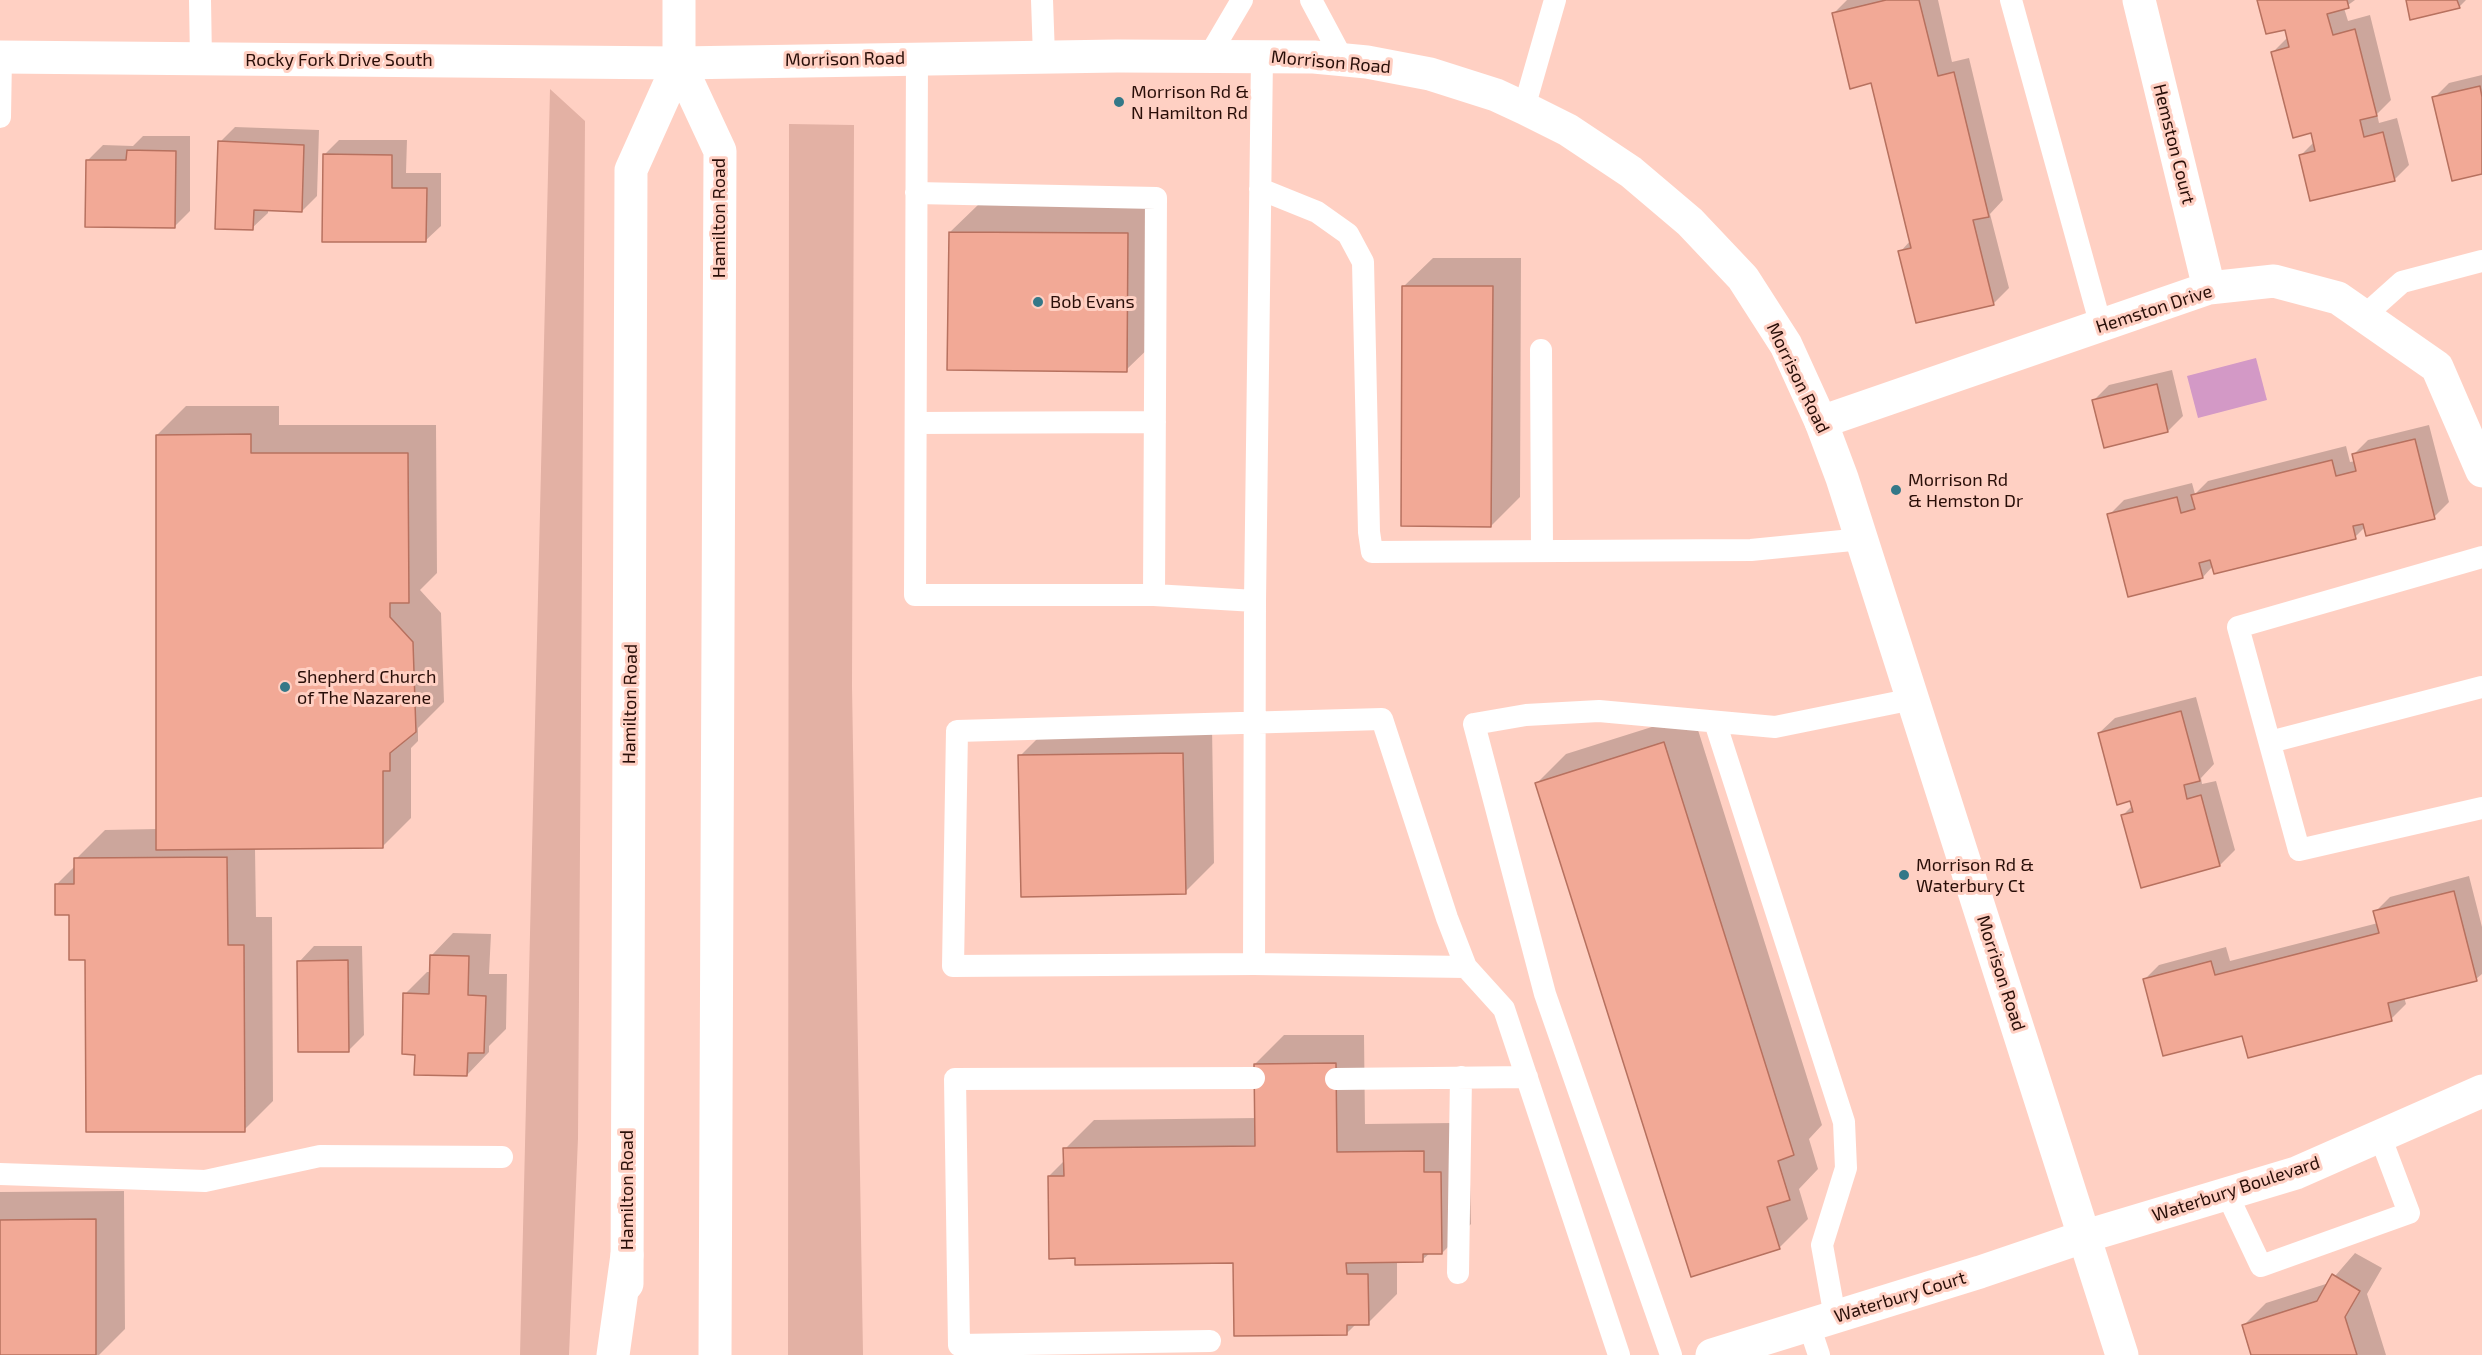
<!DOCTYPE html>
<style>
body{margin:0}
canvas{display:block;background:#ffd0c3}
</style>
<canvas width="2482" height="1355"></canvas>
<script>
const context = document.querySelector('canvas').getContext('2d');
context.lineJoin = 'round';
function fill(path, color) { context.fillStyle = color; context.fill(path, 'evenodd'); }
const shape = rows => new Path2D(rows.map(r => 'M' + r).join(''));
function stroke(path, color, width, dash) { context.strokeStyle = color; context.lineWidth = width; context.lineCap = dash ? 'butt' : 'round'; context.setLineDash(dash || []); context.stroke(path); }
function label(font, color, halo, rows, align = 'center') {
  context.font = font + ' "Exo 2",sans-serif'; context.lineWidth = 6; context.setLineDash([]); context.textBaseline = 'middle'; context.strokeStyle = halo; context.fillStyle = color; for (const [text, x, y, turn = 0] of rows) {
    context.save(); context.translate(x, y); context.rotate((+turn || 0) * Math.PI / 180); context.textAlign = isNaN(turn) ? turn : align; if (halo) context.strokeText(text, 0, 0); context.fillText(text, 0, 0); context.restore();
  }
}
const green = shape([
 [550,89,585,121,578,1138,569,1355,520,1355],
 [789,124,854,125,852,686,863,1355,788,1355]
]);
const water = shape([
 [2256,358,2267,400,2198,418,2187,376]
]);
const shadow = shape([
 [1847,0,1938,0,1952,62,1969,58,2003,200,1990,214,2009,288,1994,303,1917,321,1900,252,1911,240,1872,82,1834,13],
 [2259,0,2355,0,2344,8,2348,21,2370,15,2391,100,2377,114,2379,123,2397,118,2409,165,2394,180,2300,156,2315,141,2273,52,2288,37,2286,28],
 [2407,0,2466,0,2459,7],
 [2482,75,2482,173,2434,98,2449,83],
 [235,127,319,130,317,196,302,211,268,209,268,213,252,228,220,142],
 [143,136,190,136,190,211,175,226,88,160,103,145,133,146],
 [339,140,407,140,406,173,441,173,441,226,425,241,324,155],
 [979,204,1156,205,1155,342,1126,370,950,232],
 [1433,258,1521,258,1520,497,1491,526,1404,286],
 [2172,370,2183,416,2168,431,2094,400,2109,385],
 [186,406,279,406,279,425,436,425,437,573,420,590,441,613,444,702,418,728,418,741,411,748,411,818,382,847,255,848,256,917,272,917,273,1101,244,1130,87,958,71,913,56,885,76,865,76,859,105,830,157,829,157,435],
 [2429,425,2449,502,2434,517,2365,527,2355,537,2213,566,2203,577,2109,515,2124,500,2192,483,2195,494,2208,481,2346,446,2350,462,2355,461,2353,455,2368,440],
 [2196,697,2214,764,2201,778,2202,784,2216,781,2235,850,2220,865,2123,815,2132,806,2099,733,2115,718],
 [1693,714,1822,1125,1809,1139,1818,1169,1799,1189,1808,1219,1779,1248,1537,783,1566,754],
 [1212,725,1214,863,1185,892,1020,756,1049,727],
 [2469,876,2482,927,2482,974,2476,979,2404,997,2406,1004,2391,1019,2243,1034,2144,980,2159,965,2226,947,2230,961,2378,923,2375,912,2390,897],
 [453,933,491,934,489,974,507,974,506,1029,489,1046,489,1052,467,1075,416,1053,405,994,427,972,431,972,431,956],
 [314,946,362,946,364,1035,349,1050,299,962],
 [1284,1035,1364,1035,1365,1124,1452,1123,1469,1143,1471,1224,1442,1253,1430,1253,1422,1260,1397,1261,1397,1294,1368,1323,1357,1323,1347,1333,1234,1262,1076,1257,1049,1176,1065,1160,1065,1149,1094,1120,1256,1118,1255,1064],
 [124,1191,125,1329,99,1355,0,1355,0,1192],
 [2355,1253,2382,1268,2367,1294,2386,1355,2253,1355,2244,1325,2266,1303,2329,1283]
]);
const building = shape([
 [1886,0,1919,0,1938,76,1954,72,1989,217,1973,220,1994,305,1916,323,1898,251,1911,248,1871,83,1850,89,1832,13,1886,0],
 [2257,0,2347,0,2349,8,2327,14,2333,35,2355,29,2377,116,2360,120,2364,137,2383,132,2395,181,2310,201,2299,155,2315,151,2311,133,2293,138,2271,52,2289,47,2285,30,2266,34,2257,0],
 [2406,0,2457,0,2460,8,2410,20,2406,0],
 [2480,86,2482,97,2482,174,2452,181,2432,97,2480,86],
 [218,141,304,145,302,212,254,210,253,230,215,229,218,141],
 [127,150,176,151,175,228,85,227,86,160,126,160,127,150],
 [323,154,392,155,392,188,427,188,426,242,322,242,323,154],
 [949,232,1128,233,1127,372,947,370,949,232],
 [1402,286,1493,286,1491,527,1401,526,1402,286],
 [2157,384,2168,432,2104,448,2092,400,2157,384],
 [251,434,251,453,408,453,409,603,390,603,390,617,413,642,416,732,390,753,390,771,383,771,383,848,156,850,156,435,251,434],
 [2415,439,2435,519,2366,536,2363,524,2353,526,2356,539,2214,574,2210,560,2199,563,2203,578,2128,597,2107,514,2177,497,2181,513,2195,509,2191,495,2332,460,2336,476,2356,471,2352,454,2415,439],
 [2181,711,2200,781,2184,785,2187,799,2201,795,2220,866,2141,888,2121,815,2133,812,2130,801,2117,805,2098,733,2181,711],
 [1664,742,1794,1155,1778,1161,1790,1200,1767,1207,1780,1249,1691,1277,1535,783,1664,742],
 [1183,753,1186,894,1021,897,1018,755,1183,753],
 [227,857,228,945,244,945,245,1132,86,1132,85,960,69,960,69,915,55,915,55,884,74,884,74,858,227,857],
 [2454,891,2477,981,2388,1003,2392,1021,2248,1058,2242,1036,2163,1056,2143,979,2211,961,2215,975,2379,933,2373,911,2454,891],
 [430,955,469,956,468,995,486,996,484,1053,468,1053,467,1076,414,1075,415,1055,402,1054,403,993,429,994,430,955],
 [348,960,349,1052,298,1052,297,961,348,960],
 [1336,1063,1337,1152,1424,1151,1424,1172,1441,1172,1442,1254,1423,1254,1423,1262,1346,1263,1347,1274,1368,1274,1369,1325,1347,1325,1347,1335,1234,1336,1233,1263,1075,1265,1075,1258,1049,1259,1048,1176,1064,1176,1063,1148,1255,1146,1254,1064,1336,1063],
 [96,1219,96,1355,0,1355,0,1220,96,1219],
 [2332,1274,2360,1291,2345,1317,2357,1355,2251,1355,2242,1325,2317,1301,2332,1274]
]);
const service = shape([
 [200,0,201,59],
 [1042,0,1044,56],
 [1311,0,1343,60],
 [2011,0,2101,326],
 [1209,56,1242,0],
 [917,58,915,595,1154,595,1255,601,1262,57],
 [1524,108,1555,0],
 [0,117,1,57],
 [1260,189,1317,212,1348,234,1363,262,1369,532,1372,552,1751,550,1862,539],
 [916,193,1156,198,1154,595],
 [2364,316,2402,282,2482,261],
 [1541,350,1542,551],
 [916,423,1155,422],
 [2482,557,2238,627,2299,850,2482,808],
 [1715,722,1844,1122,1846,1168,1822,1245,1835,1317],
 [2270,742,2482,687],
 [1254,964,1255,601],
 [1466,967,1254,964,953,966,957,731,1382,719,1447,918,1466,967,1504,1009,1619,1355],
 [1336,1079,1527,1077],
 [0,1174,205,1181,320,1156,502,1157],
 [2227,1194,2261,1266,2409,1213,2380,1136],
 [1458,1273,1461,1077],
 [1809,1325,1819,1355],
 [1210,1341,959,1345,955,1079,1254,1078],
 [1671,1355,1545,994,1474,724,1526,715,1599,711,1775,727,1913,699]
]);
const minor = shape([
 [2139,0,2209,288],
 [0,57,679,63],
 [1821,422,2209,288,2274,281,2338,298,2437,367,2482,471],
 [1712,1355,1980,1272,2086,1236,2296,1173,2482,1091]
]);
const secondary = shape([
 [679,63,1117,56,1314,57,1367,62,1430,74,1496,95,1524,108,1568,130,1631,172,1690,222,1743,278,1786,345,1821,422,1842,478,2122,1355]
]);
const primary = shape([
 [679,63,720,151,715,1355],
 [627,1284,631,170,679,63,679,0]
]);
const motorway = shape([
 [613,1355,627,1255]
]);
const markers = [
 [1119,102,6,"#347888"],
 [1038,302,6,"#347888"],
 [1896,490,6,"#347888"],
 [285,687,6,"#347888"],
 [1904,875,6,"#347888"]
];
const streetNames = [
 ["Morrison Road",845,59,-1],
 ["Rocky Fork Drive South",339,60],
 ["Morrison Road",1331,62,5],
 ["Hemston Court",2174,144,76],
 ["Hamilton Road",719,218,-90],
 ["Hemston Drive",2154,309,-18],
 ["Morrison Road",1798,378,64],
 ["Hamilton Road",630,704,-89],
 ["Morrison Road",2001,973,72],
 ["Waterbury Boulevard",2236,1189,-18],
 ["Hamilton Road",627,1190,-90],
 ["Waterbury Court",1900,1297,-17]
];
const poiNames = [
 ["Morrison Rd &",1131,92],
 ["N Hamilton Rd",1131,113],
 ["Bob Evans",1050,302],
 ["Morrison Rd",1908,480],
 ["& Hemston Dr",1908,501],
 ["Shepherd Church",297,677],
 ["of The Nazarene",297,698],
 ["Morrison Rd &",1916,865],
 ["Waterbury Ct",1916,886]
];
fill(green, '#e3b1a4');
fill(water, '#d399c6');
fill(shadow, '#0003');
fill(building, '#f2a996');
stroke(building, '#b7715f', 1.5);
stroke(service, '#fff', 22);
stroke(minor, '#fff', 33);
stroke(secondary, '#fff', 33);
stroke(primary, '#fff', 33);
stroke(motorway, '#fff', 33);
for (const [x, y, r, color] of markers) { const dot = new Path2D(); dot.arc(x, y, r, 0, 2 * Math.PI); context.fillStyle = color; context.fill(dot); stroke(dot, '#ffd0c3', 2); }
label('18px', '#290e08', '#ffd0c3', streetNames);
label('18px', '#290e08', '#ffd0c3', poiNames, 'left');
</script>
